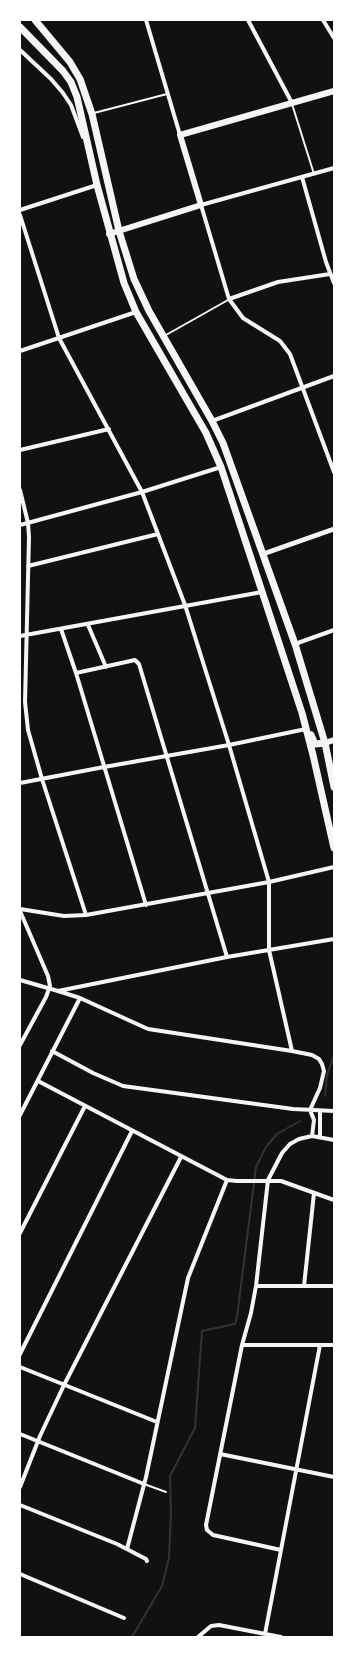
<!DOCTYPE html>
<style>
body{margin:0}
#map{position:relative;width:354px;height:1657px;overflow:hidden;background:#111;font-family:Karla,sans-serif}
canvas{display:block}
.frame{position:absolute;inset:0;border:21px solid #fff;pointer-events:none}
</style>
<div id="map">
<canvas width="354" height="1657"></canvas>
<div class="frame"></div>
</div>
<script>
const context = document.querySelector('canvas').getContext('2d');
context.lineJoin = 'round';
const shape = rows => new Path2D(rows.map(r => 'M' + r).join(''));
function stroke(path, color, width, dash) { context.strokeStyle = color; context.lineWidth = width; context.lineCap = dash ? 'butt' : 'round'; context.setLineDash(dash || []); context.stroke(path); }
const stream = shape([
 [325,1096,327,1075,334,1055],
 [132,1637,162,1586,169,1558,171,1513,170,1476,195,1428,202,1331,235,1324,237,1317,256,1167,266,1147,277,1134,300,1121]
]);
const service = shape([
 [292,104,314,174],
 [94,113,167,94],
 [166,335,228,300],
 [144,1484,166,1492]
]);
const minor = shape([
 [146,20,180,135],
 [248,20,292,103],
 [323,20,334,38],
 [20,50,51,79,63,93,71,105,83,137],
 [334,168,201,205,229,299,243,318,280,341,290,354,334,472],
 [302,177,326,262,334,283],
 [20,210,97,185],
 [20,215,59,338,142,492,185,605,229,745,269,882,269,950,292,1051],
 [229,299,278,282,330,274],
 [20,351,136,312],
 [212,421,334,376],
 [20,450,109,429],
 [20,490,28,523,29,537,25,702,28,730,42,779,86,915],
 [20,525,142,492,221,467],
 [28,566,158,534],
 [88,625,106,667],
 [61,629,76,673,146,905],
 [20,636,262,592],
 [295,644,334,630],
 [76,673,135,660,139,664,227,957],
 [20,783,104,767,229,745,306,729],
 [20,909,64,916,86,915,269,882,334,867],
 [20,911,48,976,50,986,46,997,20,1045],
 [20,980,58,991,227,957,334,939],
 [58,991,80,998,148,1029,292,1051,312,1055,319,1059,322,1064,324,1071,320,1088,310,1110],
 [52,1051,93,1073,123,1086,293,1109,334,1111],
 [38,1081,227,1180,237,1181,281,1181,334,1200],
 [310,1110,314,1120,312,1136],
 [320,1111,320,1137],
 [20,1115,80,998],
 [20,1233,85,1106],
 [256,1286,334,1286],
 [304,1286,314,1193],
 [242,1345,334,1345],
 [20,1354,132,1131],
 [20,1367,157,1422],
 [20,1434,144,1484],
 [220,1454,334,1477],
 [20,1487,40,1436,64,1385,181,1157],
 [20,1505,117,1544,146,1559,147,1561],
 [127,1549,146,1477,188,1278,227,1180],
 [281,1550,213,1535,207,1530,206,1525,242,1345,251,1313,256,1286,268,1180,282,1153,290,1144,299,1139,312,1136,334,1140],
 [20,1574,124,1618],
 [265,1634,320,1345],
 [198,1637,211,1626,219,1625,281,1637]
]);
const tertiary = shape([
 [263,554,334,529]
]);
const secondary = shape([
 [109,234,201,205,180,135,334,91],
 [325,743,334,740]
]);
const primary = shape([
 [35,20,70,62,80,79,92,114,119,231,134,279,149,311,212,421,223,443,295,644,325,743,334,787],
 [20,27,63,71,71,82,77,97,97,185,124,283,136,312,206,433,221,467,302,713,313,755,334,848],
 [311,735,315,744,325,743]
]);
stroke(stream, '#333', 2);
stroke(service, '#f5f5f5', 2);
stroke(minor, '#f5f5f5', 4);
stroke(tertiary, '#f5f5f5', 5);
stroke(secondary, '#f5f5f5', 6);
stroke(primary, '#f5f5f5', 7);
</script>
